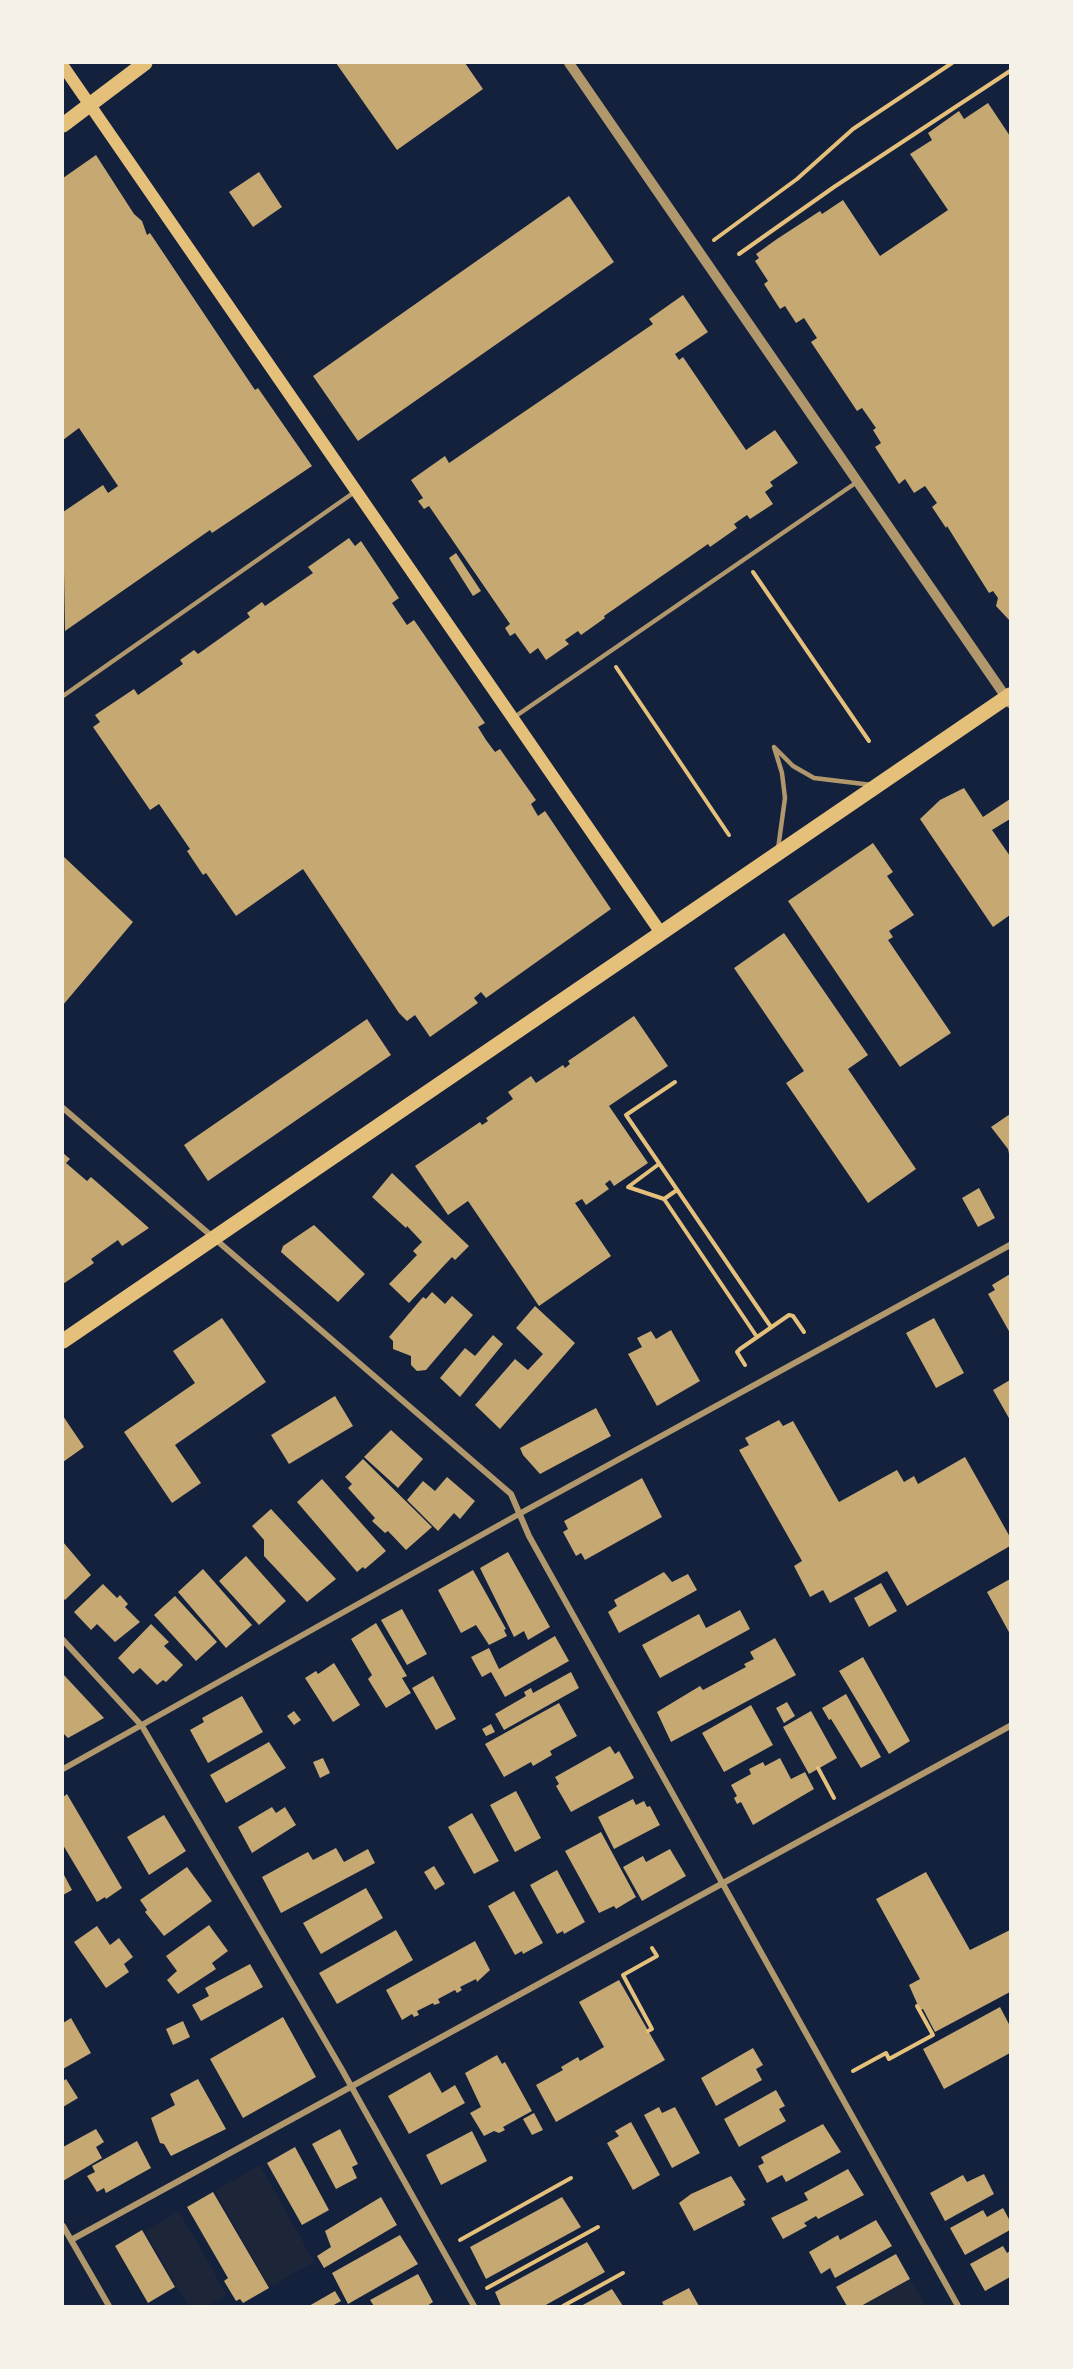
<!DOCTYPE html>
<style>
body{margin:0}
#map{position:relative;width:1073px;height:2369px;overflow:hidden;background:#14213d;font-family:Helvetica,sans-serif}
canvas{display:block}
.frame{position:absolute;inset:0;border:64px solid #f6f1e7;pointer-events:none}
</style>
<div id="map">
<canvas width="1073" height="2369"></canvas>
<div class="frame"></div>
</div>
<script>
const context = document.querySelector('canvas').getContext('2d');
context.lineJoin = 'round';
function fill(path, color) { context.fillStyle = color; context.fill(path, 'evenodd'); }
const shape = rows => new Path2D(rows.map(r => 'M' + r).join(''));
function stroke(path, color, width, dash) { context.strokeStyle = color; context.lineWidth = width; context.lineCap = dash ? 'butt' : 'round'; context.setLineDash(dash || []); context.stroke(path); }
const green = shape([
 [260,2165,314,2262,269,2287,215,2191],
 [179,2211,227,2295,208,2306,188,2306,145,2231],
 [910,2280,926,2306,862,2306]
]);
const building = shape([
 [336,63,465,63,483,89,397,150],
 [988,103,1010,136,1010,621,996,606,998,598,993,591,989,593,947,526,946,528,932,507,937,503,925,486,914,493,905,479,899,484,875,447,881,443,873,430,876,428,862,408,857,411,811,342,817,338,804,318,796,323,785,306,780,309,764,284,768,281,755,261,759,258,756,254,777,239,820,211,822,214,843,200,880,256,948,210,910,154,932,140,928,133,959,111,964,119],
 [96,155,134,214,142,221,147,235,150,233,255,390,258,388,312,466,212,533,210,530,65,631,63,512,103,485,108,493,118,486,79,428,63,440,63,178],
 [259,172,282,207,253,227,229,192],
 [569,196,614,262,358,441,313,376],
 [683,295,708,332,675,354,679,360,683,357,746,450,775,430,798,463,770,482,773,486,765,492,773,504,750,519,747,515,734,524,737,528,710,547,708,544,604,616,605,618,581,635,578,631,565,640,569,644,546,660,538,648,530,654,515,633,510,636,505,628,510,624,429,506,424,509,418,501,423,498,411,480,445,456,449,463,653,324,649,319],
 [349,538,355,546,361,541,399,598,392,603,407,625,414,620,485,723,478,727,486,740,495,752,500,749,536,800,531,804,538,816,545,811,611,909,486,998,481,992,474,998,478,1003,430,1037,415,1015,407,1021,399,1013,303,869,236,916,206,873,203,875,187,851,190,849,159,804,150,810,93,727,100,722,95,715,134,689,138,695,183,664,180,660,194,650,198,654,250,617,247,613,262,602,265,606,313,573,308,567],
 [456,553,481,591,473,596,449,558],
 [964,788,983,817,1010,799,1010,819,992,830,1010,856,1010,915,993,927,920,819,940,800],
 [873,843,893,872,887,876,914,915,889,931,893,937,888,940,951,1033,900,1067,788,901],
 [63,856,133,922,63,1005],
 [784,933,868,1055,848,1069,916,1169,868,1203,786,1083,804,1071,734,968],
 [634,1016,668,1066,609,1106,648,1163,614,1186,610,1180,605,1184,609,1189,586,1205,582,1199,575,1203,611,1256,539,1306,468,1201,448,1215,415,1166,480,1122,482,1125,488,1121,486,1118,513,1099,508,1092,531,1076,536,1083,563,1065,565,1068,570,1064,568,1061],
 [367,1019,391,1055,208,1181,184,1145],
 [1010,1114,1010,1158,1008,1149,991,1127],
 [63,1153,70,1159,66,1163,87,1181,91,1177,149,1228,122,1246,118,1240,91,1259,94,1263,63,1284],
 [392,1173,469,1246,455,1260,452,1257,409,1303,389,1284,417,1255,413,1251,422,1242,407,1226,406,1228,372,1197],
 [979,1188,995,1218,978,1227,962,1198],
 [314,1225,365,1274,338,1302,281,1252,283,1246],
 [1010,1274,1010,1333,988,1294,995,1290,992,1285],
 [432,1292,445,1304,452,1296,473,1315,426,1370,417,1371,411,1365,411,1356,393,1349,393,1341,389,1337,423,1297,426,1299],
 [535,1306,575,1343,500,1429,475,1405,515,1359,528,1370,543,1354,516,1328],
 [222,1318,266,1382,175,1445,201,1483,172,1503,124,1432,195,1383,173,1351],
 [934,1318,964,1373,936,1388,906,1333],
 [671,1330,700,1381,657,1406,628,1354,642,1347,637,1338,651,1331,656,1339],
 [493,1335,503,1344,460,1397,440,1378,465,1348,475,1356],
 [1010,1380,1010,1420,993,1390],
 [335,1396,353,1426,289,1464,271,1435],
 [596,1408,611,1436,540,1474,523,1455,520,1448],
 [63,1416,84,1447,63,1462],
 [779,1420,783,1426,793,1421,839,1502,897,1470,904,1482,914,1476,918,1484,965,1457,1010,1537,1010,1546,907,1606,887,1571,830,1603,823,1590,810,1597,794,1566,802,1561,739,1450,749,1445,745,1438],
 [391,1430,423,1459,398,1488,364,1457],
 [363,1459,432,1527,406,1550,388,1531,385,1533,372,1521,375,1518,348,1488,352,1484,345,1477],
 [447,1477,475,1501,460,1519,454,1513,438,1531,407,1500,423,1481,435,1491],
 [642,1478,662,1517,585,1560,581,1553,576,1556,563,1532,568,1529,564,1521],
 [322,1479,386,1551,365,1569,363,1567,357,1572,297,1502],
 [271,1509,336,1579,307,1602,264,1556,264,1540,252,1526],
 [63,1542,91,1575,65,1600,63,1598],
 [508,1552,550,1627,528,1640,524,1631,514,1637,480,1568],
 [246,1556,286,1601,259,1625,219,1581],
 [203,1569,252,1625,226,1648,178,1592],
 [473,1570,506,1629,504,1630,507,1636,489,1645,476,1625,461,1633,438,1590],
 [664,1572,672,1582,688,1574,697,1590,619,1633,608,1612,617,1606,614,1600],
 [1010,1579,1010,1634,987,1592],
 [881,1583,897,1611,869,1627,854,1598],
 [103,1584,117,1598,120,1595,128,1604,125,1607,140,1622,115,1642,97,1624,91,1630,74,1612],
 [175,1596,217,1642,196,1661,154,1615],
 [402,1609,427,1654,407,1665,381,1620],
 [740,1610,750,1629,660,1678,642,1645,699,1614,706,1628],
 [376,1623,407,1676,402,1678,411,1693,386,1708,368,1679,372,1675,351,1639],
 [151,1624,169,1642,164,1646,183,1665,166,1682,163,1680,157,1685,140,1668,133,1674,118,1658],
 [555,1636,569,1661,505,1697,491,1672,482,1677,471,1657,489,1648,499,1669],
 [775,1638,796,1675,671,1742,657,1712,700,1686,703,1690,746,1667,744,1664,754,1659,750,1652],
 [863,1657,910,1741,889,1754,839,1671],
 [334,1663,360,1705,333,1722,305,1678,316,1671,318,1674],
 [571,1672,579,1688,504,1730,495,1714,526,1696,524,1692,531,1688,533,1693],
 [63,1674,104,1718,68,1738,63,1733],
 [433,1676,456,1719,436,1730,412,1688],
 [846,1694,881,1757,861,1768,831,1719,829,1720,822,1708],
 [242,1696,263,1732,208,1763,190,1730,204,1722,202,1718],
 [787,1702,795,1716,784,1723,776,1708],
 [559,1703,577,1736,550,1751,552,1755,533,1766,531,1762,504,1777,485,1744],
 [751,1705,773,1745,724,1772,702,1733],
 [294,1711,301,1720,294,1725,287,1716],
 [811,1711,837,1758,809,1774,783,1727],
 [491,1724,495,1732,486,1736,482,1729],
 [269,1742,286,1768,226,1803,210,1775],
 [610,1746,615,1754,619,1751,634,1778,571,1812,556,1786,559,1784,555,1777],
 [323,1758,330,1773,320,1778,313,1762],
 [780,1758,791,1779,805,1772,814,1789,753,1825,741,1802,737,1804,734,1798,737,1796,731,1785,751,1774,749,1769,763,1762,765,1766],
 [516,1791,541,1838,515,1852,490,1805],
 [67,1794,122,1888,106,1899,105,1897,97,1902,63,1845,63,1797],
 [633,1799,636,1805,644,1801,647,1807,650,1806,660,1825,614,1849,598,1817],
 [272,1807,276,1813,285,1807,296,1825,252,1853,238,1827],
 [472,1813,499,1861,474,1874,448,1827],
 [164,1815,186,1851,149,1875,127,1837],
 [601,1832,636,1897,616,1909,614,1906,599,1913,565,1851],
 [336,1848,344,1862,368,1849,375,1863,281,1913,262,1877,308,1852,313,1860],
 [670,1849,686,1876,642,1901,623,1867,643,1856,646,1862],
 [434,1866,445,1884,435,1890,424,1872],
 [187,1867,212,1901,164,1936,145,1912,147,1910,140,1900],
 [557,1870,585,1922,564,1934,563,1931,557,1934,530,1885],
 [926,1872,970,1950,1010,1930,1010,1992,935,2032,923,2009,920,2010,909,1985,920,1979,876,1899],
 [63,1873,72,1890,63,1895],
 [366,1888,383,1918,321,1954,303,1923],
 [514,1891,543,1943,523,1954,522,1951,515,1955,488,1906],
 [209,1925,228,1951,212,1963,216,1969,178,1994,167,1980,177,1971,166,1956],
 [97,1926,110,1945,119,1938,133,1957,124,1964,129,1972,106,1988,74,1942],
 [396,1930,413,1960,337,2004,319,1973],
 [475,1941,490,1970,477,1982,476,1979,460,1987,462,1990,457,1993,455,1990,438,1999,440,2003,434,2005,433,2003,417,2011,419,2015,414,2017,412,2014,402,2020,386,1990],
 [250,1964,263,1987,201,2021,192,2005,209,1996,205,1988],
 [619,1980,665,2060,556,2122,536,2085,563,2070,561,2067,578,2057,580,2061,604,2047,579,2002],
 [1000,2007,1010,2026,1010,2053,944,2089,923,2049],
 [283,2017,316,2077,243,2118,210,2059],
 [71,2018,91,2053,63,2069,63,2023],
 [183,2021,190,2037,173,2045,166,2029],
 [753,2048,763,2065,756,2069,762,2080,716,2106,701,2078],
 [497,2055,502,2064,505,2062,532,2111,503,2127,505,2130,499,2133,494,2131,484,2136,470,2113,481,2107,465,2073],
 [430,2072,442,2093,455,2085,465,2103,409,2134,388,2096],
 [66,2079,78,2098,63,2107,63,2081],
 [198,2079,226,2129,171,2156,164,2144,160,2143,151,2118,175,2105,170,2094],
 [776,2090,785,2106,779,2109,786,2121,739,2147,724,2119],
 [659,2107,662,2113,675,2107,700,2153,672,2168,644,2115],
 [534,2113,543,2130,532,2135,523,2119],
 [631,2122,660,2175,633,2190,607,2143,619,2136,615,2131],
 [823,2124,841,2152,786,2182,782,2175,767,2183,758,2166,764,2163,761,2157],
 [96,2129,104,2142,96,2147,102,2158,63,2181,63,2147],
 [340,2129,358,2164,352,2167,357,2178,336,2189,312,2144],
 [472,2131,487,2161,441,2185,426,2155],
 [137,2141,151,2168,106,2193,104,2188,97,2192,87,2176,95,2172,92,2166],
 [295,2147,329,2210,302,2225,267,2163],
 [848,2169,864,2195,818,2219,816,2216,804,2223,807,2226,783,2239,771,2218,808,2200,804,2193],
 [984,2174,994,2194,945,2221,930,2193,963,2175,967,2182],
 [731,2176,746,2200,743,2201,745,2205,694,2231,679,2203,691,2194],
 [213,2192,269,2288,243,2303,240,2299,236,2301,224,2281,228,2278,187,2207],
 [381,2197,397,2225,324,2268,317,2256,331,2247,325,2231],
 [562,2197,581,2227,486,2279,470,2247],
 [1003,2208,1010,2221,1010,2230,965,2255,950,2228,983,2210,987,2217],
 [876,2220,892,2246,835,2278,830,2268,821,2274,809,2252,838,2235,840,2240],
 [142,2230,175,2287,148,2303,115,2246],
 [400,2235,418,2264,348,2304,332,2273],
 [587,2242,605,2272,544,2306,501,2306,495,2292],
 [1003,2246,1007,2253,1010,2251,1010,2277,985,2291,970,2264],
 [896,2254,910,2279,861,2306,847,2306,836,2287],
 [418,2274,433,2302,427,2306,374,2306,370,2300],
 [689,2288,699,2306,664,2306,662,2302],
 [612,2289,623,2306,581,2306],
 [335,2291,341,2301,332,2306,309,2306]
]);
const path = shape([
 [714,240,797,179,853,129,952,63],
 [739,254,834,187,1010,71],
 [753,572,869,741],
 [616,667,729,835],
 [675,1082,626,1115,771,1327],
 [659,1164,628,1187,664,1199,757,1337],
 [664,1199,677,1190],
 [745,1365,737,1352,740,1349,789,1315,793,1316,804,1332],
 [818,1768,834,1798],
 [648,2031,652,2029,623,1975,657,1956,652,1948],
 [853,2071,886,2053,889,2059,933,2035,917,2006],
 [460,2240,571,2178],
 [487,2288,598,2227],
 [563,2306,623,2273]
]);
const service = shape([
 [63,696,356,491],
 [513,718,857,482],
 [778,849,785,798,782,773,774,747,793,766,814,778,872,785]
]);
const minor = shape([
 [63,1108,511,1494,529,1536,958,2306],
 [63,1640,142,1726,341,2068,474,2306],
 [63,1769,519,1514,1010,1245],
 [63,2226,109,2306],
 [71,2240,1010,1726]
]);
const tertiary = shape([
 [569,63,1010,703]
]);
const secondary = shape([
 [63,66,661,933]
]);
const primary = shape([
 [63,125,145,63],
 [63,1341,1010,695]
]);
fill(green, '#1d2539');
fill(building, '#c6a872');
stroke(path, '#e5c07b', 4);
stroke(service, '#b1986c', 4.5);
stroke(minor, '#b1986c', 6);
stroke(tertiary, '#b1986c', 10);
stroke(secondary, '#e5c07b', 12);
stroke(primary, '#e5c07b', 15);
</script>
